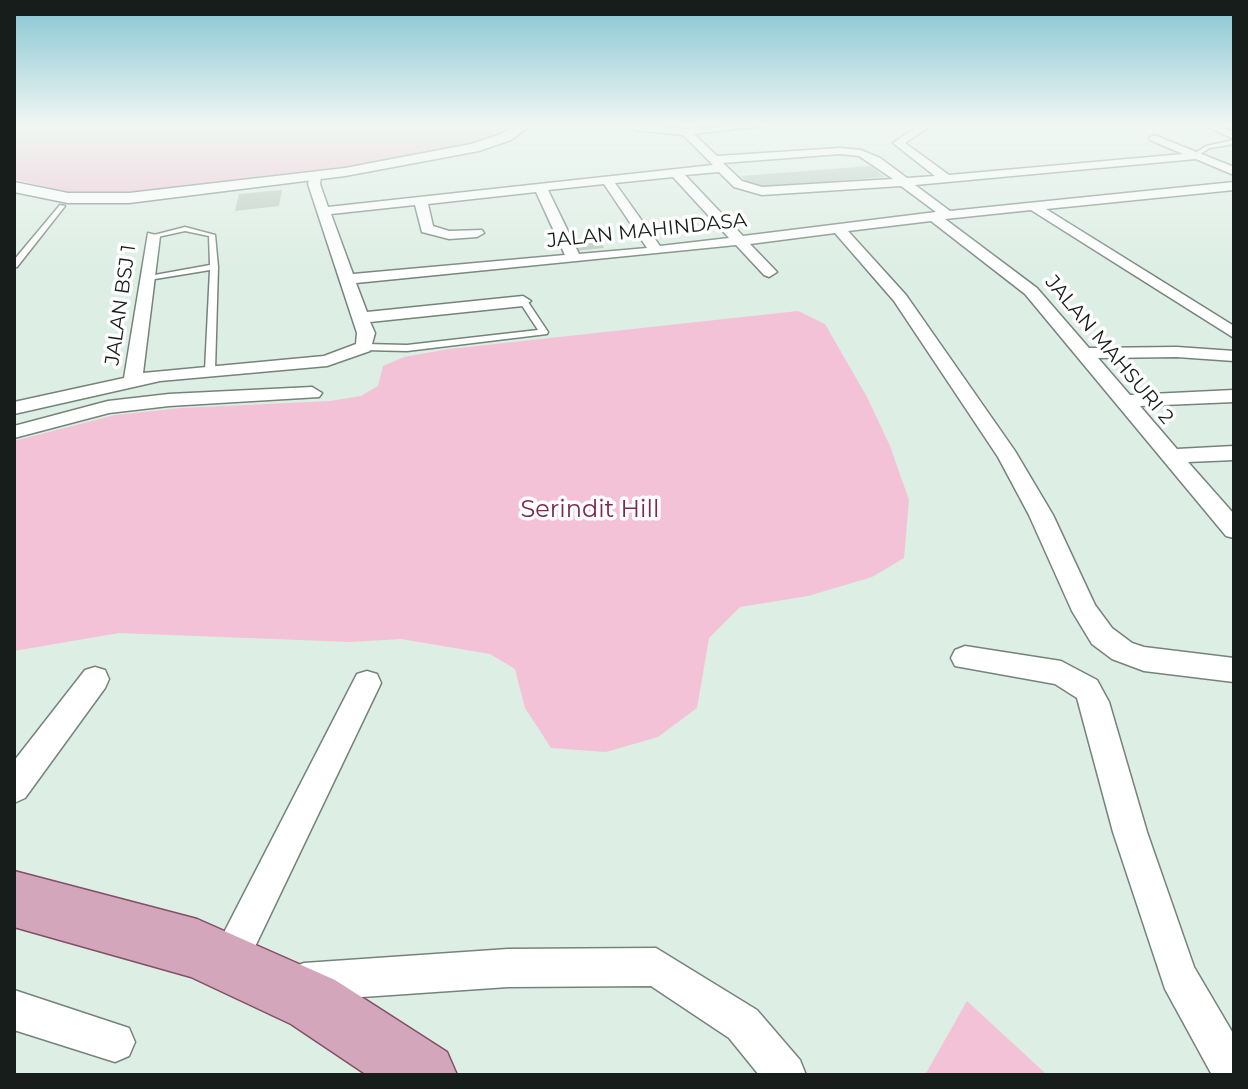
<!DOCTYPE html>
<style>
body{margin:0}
#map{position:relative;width:1248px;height:1089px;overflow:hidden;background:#ddeee4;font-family:Montserrat,sans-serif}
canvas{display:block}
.frame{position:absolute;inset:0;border:16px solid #171d1a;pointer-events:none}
</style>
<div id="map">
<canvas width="1248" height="1089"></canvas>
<div class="frame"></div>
</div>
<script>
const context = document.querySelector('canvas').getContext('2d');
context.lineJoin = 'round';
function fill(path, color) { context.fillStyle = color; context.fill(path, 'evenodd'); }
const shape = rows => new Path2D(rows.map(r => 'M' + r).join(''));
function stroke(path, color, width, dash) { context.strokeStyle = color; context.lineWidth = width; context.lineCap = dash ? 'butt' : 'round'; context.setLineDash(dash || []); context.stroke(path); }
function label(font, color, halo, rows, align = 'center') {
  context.font = font + ' Montserrat,sans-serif'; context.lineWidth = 7; context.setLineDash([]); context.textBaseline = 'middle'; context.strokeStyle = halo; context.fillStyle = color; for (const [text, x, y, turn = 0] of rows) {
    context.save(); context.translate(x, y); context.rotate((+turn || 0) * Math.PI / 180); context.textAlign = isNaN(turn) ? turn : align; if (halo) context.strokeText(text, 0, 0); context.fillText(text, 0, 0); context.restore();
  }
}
const green = shape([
 [14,125,512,125,473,144,383,162,112,194,68,192,14,179],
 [798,311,825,324,867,397,890,446,909,500,904,558,872,577,808,596,740,607,709,638,697,708,658,737,606,752,551,748,525,708,515,669,490,654,401,639,351,642,119,633,14,651,14,441,115,415,181,408,330,401,361,396,378,386,383,366,404,357,449,349],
 [967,1001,1044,1072,1043,1075,925,1075]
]);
const building = shape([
 [870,166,885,177,752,188,741,176],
 [282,190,279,206,235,211,239,194],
 [601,242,604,248,575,251,572,245]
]);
const service = shape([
 [1234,140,1234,144,1210,148,1200,154,1197,152,1206,146,1234,140],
 [60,205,65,206,17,267,14,267,14,260,60,205],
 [185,227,215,235,218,267,215,370,210,373,205,370,210,270,149,280,145,278,149,276,210,265,209,236,185,231,153,238,150,236,185,227],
 [520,299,526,299,548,332,547,334,407,351,364,350,360,347,364,344,407,345,538,330,519,301,520,299]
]);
const minor = shape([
 [630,125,686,129,771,125,694,134,717,156,840,148,861,150,880,158,907,178,935,176,893,143,919,125,932,125,905,143,949,175,1183,154,1150,140,1149,138,1154,135,1234,167,1234,175,1196,159,915,185,950,211,1234,182,1234,190,1046,209,1234,326,1234,338,1031,210,945,219,1037,288,1089,348,1177,347,1234,351,1234,361,1177,357,1098,358,1130,395,1234,390,1234,402,1140,406,1177,449,1234,446,1234,460,1188,462,1234,514,1234,538,1226,536,1025,294,931,221,848,231,906,295,1015,451,1053,515,1095,605,1112,628,1132,643,1144,647,1234,658,1234,682,1144,671,1112,659,1092,644,1072,611,1029,515,998,457,894,301,835,233,750,244,777,272,769,277,764,275,736,245,356,283,367,312,523,296,531,301,523,306,370,322,375,333,370,351,327,366,160,381,14,414,14,402,124,378,148,233,160,236,143,373,324,356,356,344,357,333,308,184,311,173,321,176,320,184,328,207,713,165,683,135,634,130,630,125],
 [840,154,859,156,893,179,762,187,742,181,723,163,840,154],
 [719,172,734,187,762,195,901,186,936,212,743,236,685,175,719,172],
 [673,177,729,238,660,246,615,183,673,177],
 [604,184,647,248,579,254,548,190,604,184],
 [536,192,565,255,353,274,331,214,415,205,422,232,449,239,477,237,484,233,482,230,449,231,433,226,428,204,536,192],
 [1202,125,1217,125,1234,132,1234,139,1202,125],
 [312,387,322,393,319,397,169,406,109,413,14,438,14,426,108,401,169,394,312,387],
 [965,646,1061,661,1097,680,1109,702,1147,832,1194,967,1234,1035,1234,1075,1212,1075,1165,989,1113,832,1077,698,1055,684,955,666,951,658,955,650,965,646],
 [95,667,105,670,109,679,105,688,25,798,14,803,14,761,85,670,95,667],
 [367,671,377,674,381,683,241,976,228,982,215,976,209,963,215,950,357,674,367,671],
 [656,948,757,1010,800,1060,806,1075,759,1075,729,1038,651,986,508,987,304,1001,290,996,285,982,290,968,304,963,508,949,656,948],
 [14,990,129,1028,135,1042,129,1056,115,1062,14,1030,14,990]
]);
const tertiary = shape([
 [516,125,531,125,511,140,479,151,345,176,129,203,68,203,14,192,14,182,68,193,129,193,345,168,471,144,501,134,516,125]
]);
const primary = shape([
 [14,871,197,919,335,980,447,1052,457,1075,367,1075,291,1024,191,977,14,927,14,871]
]);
const farStreetnames = [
 ["JALAN MAHINDASA",647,231,-6],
 ["JALAN BSJ 1",121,305,-82],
 ["JALAN MAHSURI 2",1109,350,50]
];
const parkNames = [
 ["Serindit Hill",590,510]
];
fill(green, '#f3c2d6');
fill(building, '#bacac0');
stroke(service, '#75847b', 3);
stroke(minor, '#75847b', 3);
stroke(tertiary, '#75847b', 3);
stroke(primary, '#805065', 3);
fill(service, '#fff');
fill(minor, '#fff');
fill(tertiary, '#fff');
fill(primary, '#d4a6bb');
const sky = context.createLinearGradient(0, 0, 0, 278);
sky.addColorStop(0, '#85c4d2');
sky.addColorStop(0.45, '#f0f7f3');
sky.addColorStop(1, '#f0f7f300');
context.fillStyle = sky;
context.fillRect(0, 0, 1248, 278);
label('20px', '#171d1a', '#fff', farStreetnames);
label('24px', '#7d2853', '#fff', parkNames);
</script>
